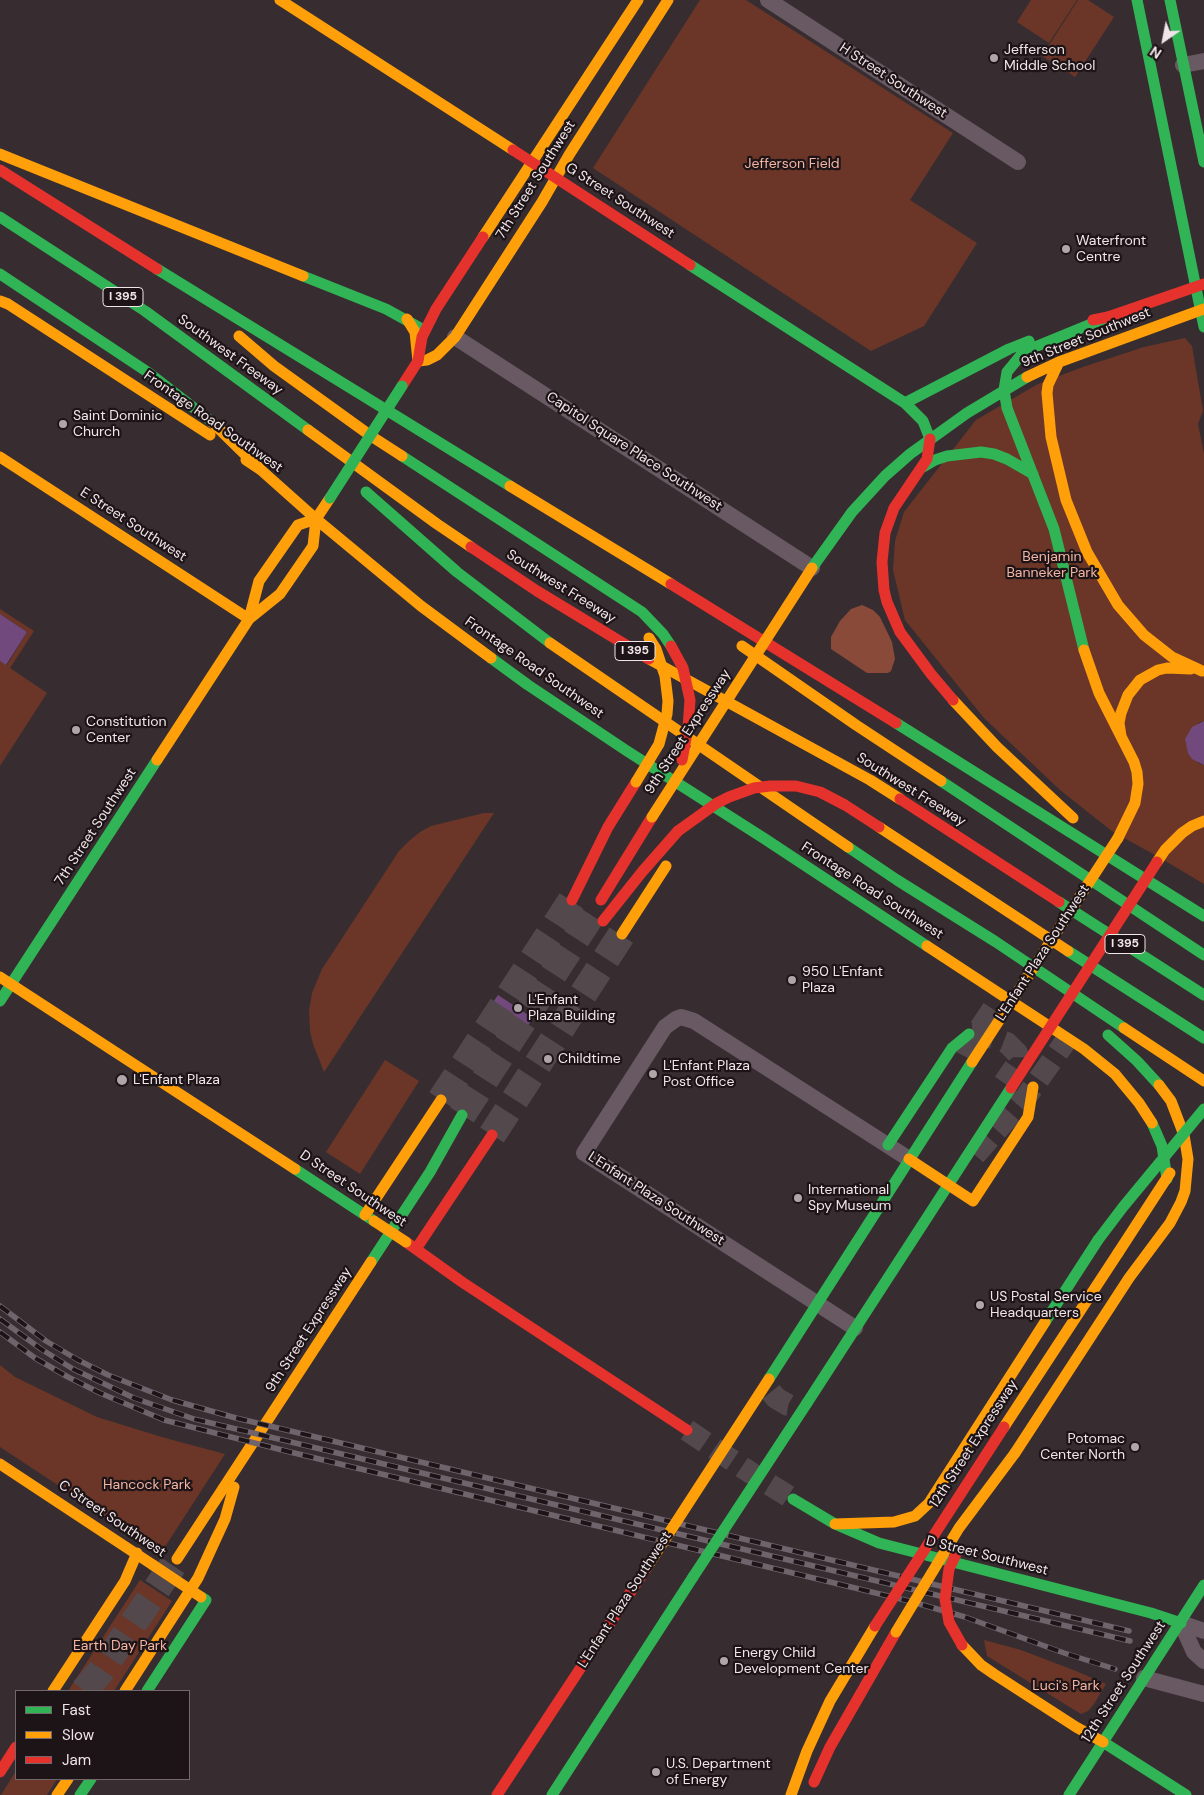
<!DOCTYPE html>
<style>
body{margin:0}
#map{position:relative;width:1204px;height:1795px;overflow:hidden;background:#372d30;font-family:"DM Sans",sans-serif}
canvas{display:block}
.legend{position:absolute;left:15px;top:1690px;width:175px;height:90px;box-sizing:border-box;background:#1d1417;border:1px solid #72686b;margin:0;padding:6px 9px;list-style:none;font-size:15px;color:#f1e5e8}
.legend li{display:flex;align-items:center;gap:10px;height:25px}
.legend b{width:25px;border:1px solid #72686b}
.north{position:absolute;left:1139px;top:15px;width:50px;height:50px;-webkit-text-stroke:4px #1d1417;paint-order:stroke;rotate:213deg;font-size:14px;font-weight:700;line-height:20px;text-align:center;color:#f1e5e8}
.north::after{content:'';display:block;margin:auto;width:18px;height:22px;background:#f1e5e8;clip-path:polygon(50% 0,100% 100%,50% 72%,0 100%)}
</style>
<div id="map">
<canvas width="1204" height="1795"></canvas>
<ul class="legend">
<li><b style="height:6px;background:#30b455"></b>Fast</li>
<li><b style="height:6px;background:#ff9f0a"></b>Slow</li>
<li><b style="height:6px;background:#e5322d"></b>Jam</li>
</ul>
<div class="north">N</div>
</div>
<script>
const context = document.querySelector('canvas').getContext('2d');
context.lineJoin = 'round';
function fill(path, color) { context.fillStyle = color; context.fill(path, 'evenodd'); }
const shape = rows => new Path2D(rows.map(r => 'M' + r).join(''));
function stroke(path, color, width, dash) { context.strokeStyle = color; context.lineWidth = width; context.lineCap = dash ? 'butt' : 'round'; context.setLineDash(dash || []); context.stroke(path); }
function label(font, color, halo, rows, align = 'center') {
  context.font = font + ' "DM Sans",sans-serif'; context.lineWidth = 4.5; context.setLineDash([]); context.textBaseline = 'middle'; context.strokeStyle = halo; context.fillStyle = color; for (const [text, x, y, turn = 0] of rows) {
    context.save(); context.translate(x, y); context.rotate((+turn || 0) * Math.PI / 180); context.textAlign = isNaN(turn) ? turn : align; if (halo) context.strokeText(text, 0, 0); context.fillText(text, 0, 0); context.restore();
  }
}
const green = shape([
 [700,0,746,0,953,133,910,200,977,243,924,326,871,351,593,168],
 [1031,0,1077,0,1049,43,1017,22],
 [1078,0,1088,0,1114,17,1075,77,1042,56],
 [1185,338,1192,346,1203,411,1198,424,1204,454,1204,721,1198,723,1198,763,1204,765,1204,884,1157,856,1113,832,1060,790,984,718,905,620,893,570,895,541,904,512,976,420,1038,384,1083,367,1144,347],
 [0,609,34,631,10,668,47,693,0,766,0,661,7,665,27,632,0,614],
 [484,813,494,813,324,1072,313,1044,310,1031,309,1011,312,993,322,969,399,851,409,841,420,832,431,826],
 [385,1060,419,1081,360,1174,326,1152],
 [0,1365,15,1377,97,1417,165,1438,225,1454,161,1553,0,1447],
 [140,1580,172,1601,114,1691,68,1691],
 [984,1640,1021,1650,1076,1671,1106,1684,1094,1704,1088,1711,1081,1714,987,1656],
 [16,1771,16,1779,57,1779,47,1795,1,1795]
]);
const forest = shape([
 [862,605,873,610,880,617,892,642,895,659,891,671,888,673,867,673,831,649,831,637,840,621,851,609]
]);
const water = shape([
 [0,614,27,632,6,665,0,661],
 [1204,721,1204,765,1192,759,1188,753,1185,739,1192,727],
 [498,995,533,1018,522,1035,486,1012]
]);
const secondaryTunnel = shape([
 [972,1033,976,1033,999,1040,1007,1043,1017,1053,1017,1064,1004,1083],
 [966,1057,982,1025,1002,995],
 [975,1155,1026,1097,1068,1038],
 [771,1392,776,1398,788,1405,794,1406],
 [687,1430,751,1473,793,1499]
]);
const highwayTunnel = shape([
 [441,1100,572,900],
 [462,1115,592,914],
 [492,1135,622,934],
 [84,1691,101,1671,177,1559]
]);
const street = shape([
 [768,0,1018,162],
 [1183,65,1204,61],
 [455,337,812,568],
 [855,1328,584,1153,665,1027,676,1019,681,1017,694,1021,909,1159],
 [1181,1623,1194,1652,1204,1661],
 [1181,1623,1204,1631],
 [1144,1678,1204,1694]
]);
const fast = shape([
 [1137,0,1204,327],
 [1170,0,1204,162],
 [0,217,145,311,308,430],
 [690,265,905,403,923,421,930,439],
 [157,269,510,486],
 [0,274,149,373,212,422],
 [303,276,386,309,424,330],
 [905,403,1009,349,1029,341],
 [402,456,642,612,663,634,671,646],
 [923,467,935,460,947,456,981,452,994,454,1007,459,1033,474],
 [366,492,457,572,550,643],
 [812,568,852,512,885,476,910,454,967,413,1027,377],
 [1084,650,1054,529,1007,408,1004,390,1007,372,1021,355,1030,349,1108,317],
 [491,658,528,685,627,751,765,839,927,946],
 [896,723,1204,916],
 [941,781,1204,955],
 [848,847,897,880,996,942,1124,1028],
 [1059,902,1204,995],
 [1068,951,1204,1038],
 [0,1001,157,760],
 [1108,1035,1137,1061,1159,1085],
 [1152,1123,1162,1146,1167,1179],
 [888,1145,952,1048,969,1034],
 [295,1169,374,1221],
 [371,1262,430,1172,462,1115],
 [1045,1322,1098,1240],
 [769,1379,972,1062],
 [807,1403,1011,1088],
 [793,1499,835,1524,879,1543,1151,1613,1181,1623],
 [147,1691,206,1600,201,1597],
 [1103,1742,1186,1795],
 [80,1795,91,1779],
 [552,1795,693,1577],
 [1069,1795,1204,1585]
]);
const slow = shape([
 [280,0,513,150],
 [0,154,303,276],
 [483,237,638,0],
 [0,301,8,304,210,435],
 [407,319,415,332,418,361],
 [239,336,274,366,371,436,402,456],
 [418,361,427,360,437,355,455,337,542,202,569,155,668,0],
 [1059,362,1048,385,1047,393,1051,437,1066,500,1087,552,1118,605,1144,635,1172,657,1202,671],
 [1027,377,1059,362,1204,309],
 [212,422,261,470],
 [308,430,437,524,471,547],
 [0,457,249,619],
 [246,460,261,470,316,519,421,606,491,658],
 [510,486,671,584],
 [249,619,259,581,298,525,316,519],
 [550,643,848,847],
 [742,646,856,725,941,781],
 [1084,650,1099,693,1134,762,1137,772,1138,784,1135,803,1118,838],
 [649,659,870,780,900,799],
 [953,700,997,747,1073,818],
 [1121,736,1119,723,1121,713,1128,695,1140,680,1158,670,1167,668,1191,669],
 [157,760,249,619,280,594,313,546,316,519,330,498],
 [879,827,1068,951],
 [1157,862,1165,850,1182,833,1192,826,1204,821],
 [622,934,666,866],
 [927,946,1084,1049,1115,1074,1139,1103,1152,1123],
 [0,977,295,1169],
 [1124,1028,1204,1081],
 [909,1159,973,1201,1028,1117,1033,1087],
 [365,1215,441,1100],
 [1004,1427,1118,1253],
 [1015,1453,1129,1278,1170,1223,1181,1202,1185,1191,1188,1159,1184,1135,1171,1101,1159,1085],
 [0,1464,153,1565],
 [835,1524,894,1522,915,1516,929,1503,1045,1322],
 [177,1559,371,1262],
 [962,1645,981,1665,994,1674,1076,1727,1103,1742],
 [53,1691,125,1581,137,1553],
 [125,1691,198,1578,225,1519,234,1487],
 [57,1795,68,1779],
 [791,1795,807,1751,830,1701,875,1626]
]);
const jam = shape([
 [513,150,690,265],
 [0,170,157,269],
 [1093,320,1108,317,1204,284],
 [402,386,418,361,422,337,436,309,483,237],
 [930,439,927,459,894,508,885,533,882,562,884,590,887,602,900,632,931,674,953,700],
 [471,547,537,591,649,659],
 [671,584,896,723],
 [900,799,1059,902],
 [572,900,608,827,636,782],
 [601,900,652,817],
 [603,921,642,872,678,831],
 [406,1242,462,1282,687,1430],
 [416,1249,492,1135],
 [0,1772,16,1747],
 [814,1782,830,1747,896,1632],
 [497,1795,647,1567]
]);
const rail = shape([
 [0,1306,46,1341,78,1360,108,1375,172,1400,236,1418,1129,1631],
 [0,1319,41,1349,73,1369,134,1398,194,1419,1130,1641],
 [0,1332,35,1358,68,1377,100,1393,164,1420,290,1452,909,1601,965,1617,1064,1653,1115,1669]
]);
const fastBridge = shape([
 [330,498,402,386],
 [1098,1240,1123,1207,1204,1109],
 [693,1577,807,1403]
]);
const slowBridge = shape([
 [636,782,659,744,667,714,668,701,665,676,656,649,649,638],
 [652,817,812,568],
 [972,1062,1118,838],
 [374,1221,406,1242],
 [1118,1253,1170,1173],
 [153,1565,201,1597],
 [647,1567,769,1379],
 [896,1632,959,1528,1015,1453]
]);
const jamBridge = shape([
 [671,646,683,668,690,700,688,728,682,760],
 [678,831,717,803,729,797,754,788,770,786,796,786,820,792,845,805,879,827],
 [1011,1088,1157,862],
 [957,1552,949,1569,945,1599,949,1622,962,1645],
 [875,1626,1004,1427]
]);
const markers = [
 [994,58,5,"#b0a5a8"],
 [1066,249,5,"#b0a5a8"],
 [63,424,5,"#b0a5a8"],
 [76,730,5,"#b0a5a8"],
 [792,980,5,"#b0a5a8"],
 [518,1008,5,"#b0a5a8"],
 [548,1059,5,"#b0a5a8"],
 [653,1074,5,"#b0a5a8"],
 [122,1080,6,"#b0a5a8"],
 [798,1198,5,"#b0a5a8"],
 [980,1305,5,"#b0a5a8"],
 [1135,1447,5,"#b0a5a8"],
 [724,1661,5,"#b0a5a8"],
 [656,1772,5,"#b0a5a8"]
];
const shields = [
 [123,297,40],
 [635,651,40],
 [1125,944,40]
];
const shieldNames = [
 ["I 395",123,297],
 ["I 395",635,651],
 ["I 395",1125,944]
];
const poiNames = [
 ["Jefferson",1004,50],
 ["Middle School",1004,66],
 ["Waterfront",1076,241],
 ["Centre",1076,257],
 ["Saint Dominic",73,416],
 ["Church",73,432],
 ["Constitution",86,722],
 ["Center",86,738],
 ["950 L'Enfant",802,972],
 ["Plaza",802,988],
 ["L'Enfant",528,1000],
 ["Plaza Building",528,1016],
 ["Childtime",558,1059],
 ["L'Enfant Plaza",663,1066],
 ["Post Office",663,1082],
 ["L'Enfant Plaza",133,1080],
 ["International",808,1190],
 ["Spy Museum",808,1206],
 ["US Postal Service",990,1297],
 ["Headquarters",990,1313],
 ["Potomac",1125,1439,"right"],
 ["Center North",1125,1455,"right"],
 ["Energy Child",734,1653],
 ["Development Center",734,1669],
 ["U.S. Department",666,1764],
 ["of Energy",666,1780]
];
const streetNames = [
 ["H Street Southwest",893,81,33],
 ["7th Street Southwest",536,180,-58],
 ["G Street Southwest",620,201,33],
 ["9th Street Southwest",1086,338,-22],
 ["Southwest Freeway",230,355,36],
 ["Frontage Road Southwest",213,422,35],
 ["Capitol Square Place Southwest",634,452,33],
 ["E Street Southwest",133,525,33],
 ["Southwest Freeway",561,587,32],
 ["Frontage Road Southwest",534,668,35],
 ["9th Street Expressway",688,732,-57],
 ["Southwest Freeway",911,790,32],
 ["7th Street Southwest",96,827,-57],
 ["Frontage Road Southwest",872,891,33],
 ["L'Enfant Plaza Southwest",1043,953,-57],
 ["D Street Southwest",353,1189,34],
 ["L'Enfant Plaza Southwest",656,1199,33],
 ["9th Street Expressway",309,1330,-57],
 ["12th Street Expressway",974,1444,-57],
 ["C Street Southwest",112,1519,34],
 ["D Street Southwest",987,1556,14],
 ["L'Enfant Plaza Southwest",625,1600,-57],
 ["12th Street Southwest",1124,1682,-57]
];
const parkNames = [
 ["Jefferson Field",792,164],
 ["Benjamin",1052,557],
 ["Banneker Park",1052,573],
 ["Hancock Park",147,1485],
 ["Earth Day Park",120,1646],
 ["Luci's Park",1066,1686]
];
fill(green, '#6b3628');
fill(forest, '#894a3a');
fill(water, '#71497d');
stroke(secondaryTunnel, '#53494c', 22, [22, 11]);
stroke(highwayTunnel, '#53494c', 28, [28, 14]);
stroke(street, '#685963', 16);
stroke(fast, '#30b455', 11);
stroke(slow, '#ff9f0a', 11);
stroke(jam, '#e5322d', 11);
stroke(rail, '#6f646b', 5.5);
stroke(rail, '#1d1417', 4, [11]);
stroke(fastBridge, '#30b455', 11);
stroke(slowBridge, '#ff9f0a', 11);
stroke(jamBridge, '#e5322d', 11);
for (const [x, y, r, color] of markers) { const dot = new Path2D(); dot.arc(x, y, r, 0, 2 * Math.PI); context.fillStyle = color; context.fill(dot); stroke(dot, '#1d1417', 2); }
for (const [x, y, w] of shields) { const box = new Path2D(); box.roundRect(x - w / 2, y - 9.5, w, 19, 4); context.fillStyle = '#1d1417'; context.fill(box); stroke(box, '#f1e5e8', 1); }
label('bold 12px', '#f1e5e8', null, shieldNames);
label('14px', '#f1e5e8', '#1d1417', poiNames, 'left');
label('14px', '#f1e5e8', '#1d1417', streetNames);
label('14px', '#f5b5a3', '#1d1417', parkNames);
</script>
